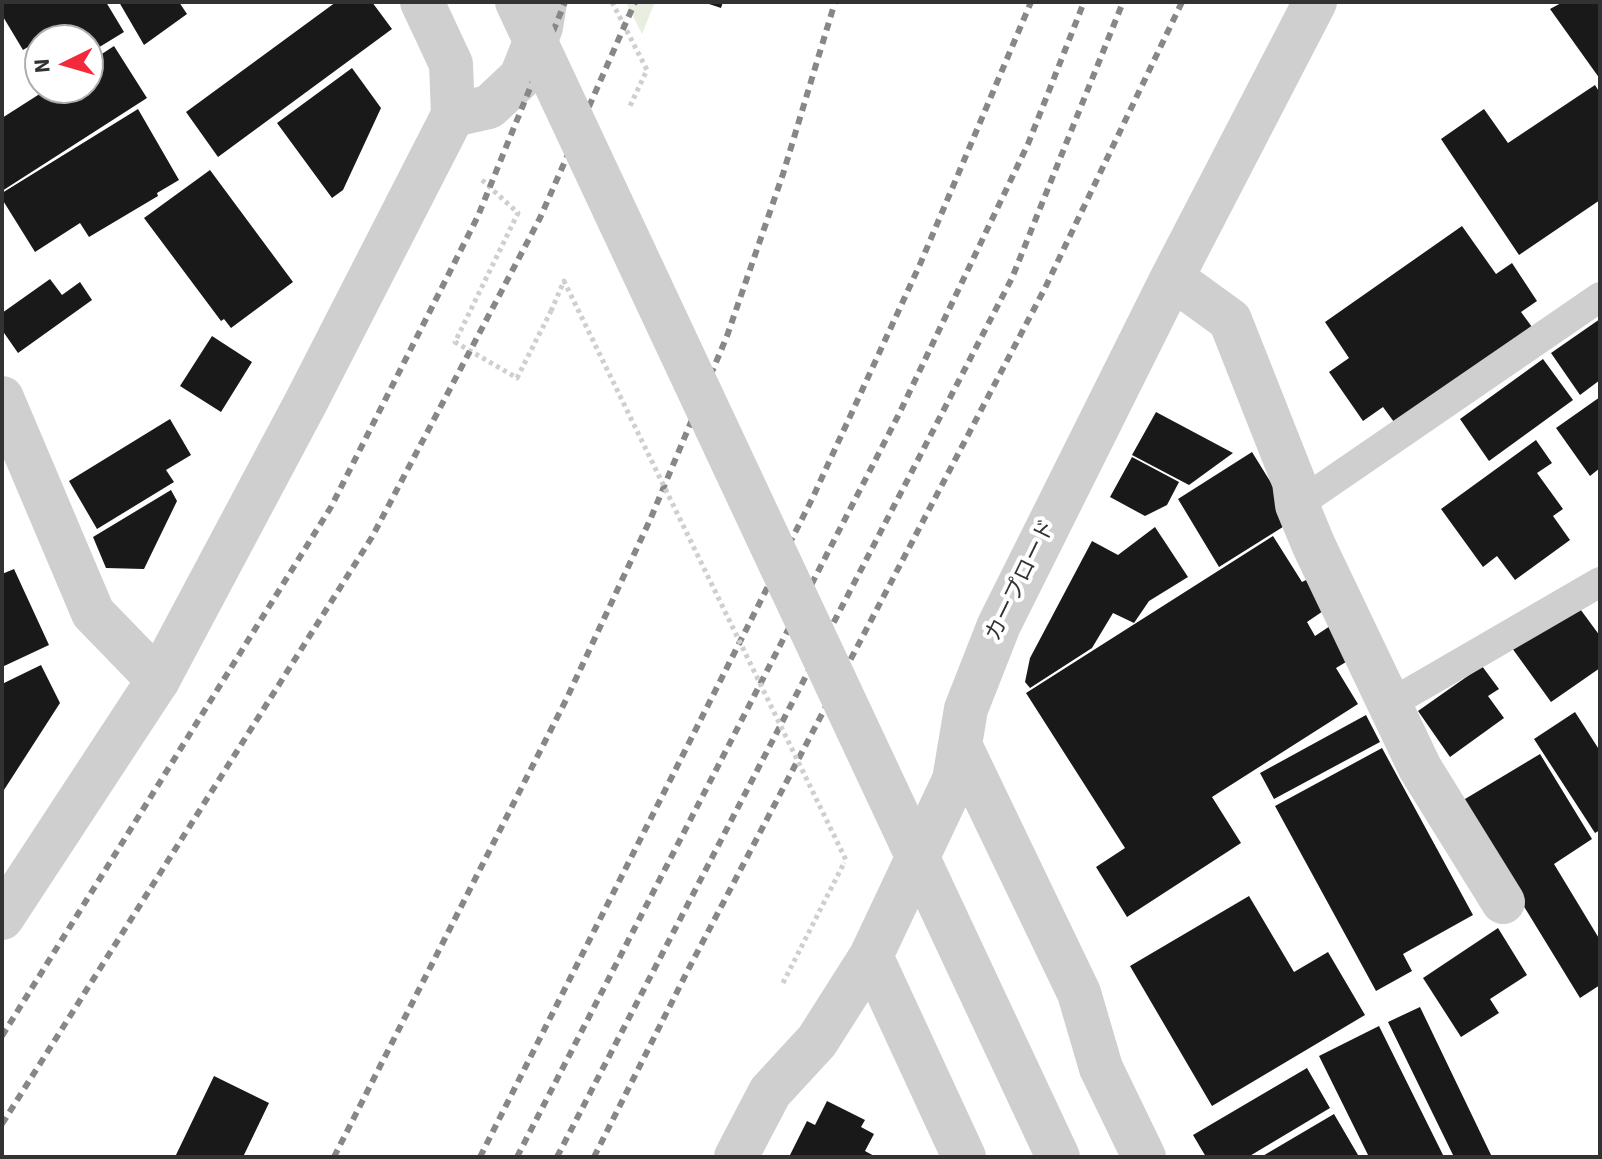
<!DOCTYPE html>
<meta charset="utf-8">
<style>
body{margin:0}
#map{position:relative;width:1602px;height:1159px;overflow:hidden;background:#fff;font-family:"Source Sans 3",sans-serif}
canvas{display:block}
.frame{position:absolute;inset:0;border:4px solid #323232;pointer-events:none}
.north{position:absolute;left:24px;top:24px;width:80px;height:80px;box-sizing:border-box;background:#fff;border:2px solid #adadad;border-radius:50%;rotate:265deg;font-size:22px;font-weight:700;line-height:32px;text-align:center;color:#323232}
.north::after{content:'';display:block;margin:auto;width:28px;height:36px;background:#f22a3b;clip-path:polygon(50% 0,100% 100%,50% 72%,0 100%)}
</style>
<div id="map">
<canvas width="1602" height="1159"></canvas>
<div class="frame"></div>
<div class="north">N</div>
</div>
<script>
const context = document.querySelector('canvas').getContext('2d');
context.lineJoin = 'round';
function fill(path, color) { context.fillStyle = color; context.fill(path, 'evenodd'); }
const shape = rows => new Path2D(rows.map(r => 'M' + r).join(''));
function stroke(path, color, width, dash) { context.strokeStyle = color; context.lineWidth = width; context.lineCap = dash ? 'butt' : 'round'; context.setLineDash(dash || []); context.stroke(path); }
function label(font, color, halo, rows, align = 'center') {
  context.font = font + ' "Source Sans 3","Noto Sans JP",sans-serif'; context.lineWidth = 8; context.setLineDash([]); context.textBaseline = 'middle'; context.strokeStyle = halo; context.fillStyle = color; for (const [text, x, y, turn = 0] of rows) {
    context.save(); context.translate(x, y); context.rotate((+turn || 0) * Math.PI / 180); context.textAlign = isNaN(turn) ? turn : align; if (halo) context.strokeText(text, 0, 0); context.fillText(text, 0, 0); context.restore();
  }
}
const green = shape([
 [626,2,655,2,642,34]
]);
const building = shape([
 [2,2,106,2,124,32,88,54,88,40,75,40,66,24,23,50,2,15],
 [119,2,179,2,187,14,144,45],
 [336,2,372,2,392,29,218,157,186,112],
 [703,2,723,2,721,8],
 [1563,2,1600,2,1600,79,1550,9],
 [114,46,147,98,2,191,2,118,49,88,88,88,88,63],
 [352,68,381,108,343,190,332,198,277,123],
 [1595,85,1600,93,1600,200,1519,255,1441,139,1484,109,1508,143],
 [138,109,179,180,157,193,158,196,89,237,80,223,35,252,2,199,2,193],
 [210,170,293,282,231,328,224,319,221,321,144,218],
 [1462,226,1496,274,1512,263,1537,301,1521,312,1532,327,1394,422,1383,407,1363,421,1329,372,1349,358,1325,322],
 [50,279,62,295,80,282,92,300,18,353,2,330,2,313],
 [1600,319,1600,380,1580,395,1551,353],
 [212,336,252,362,221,412,180,386],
 [1543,359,1573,400,1489,461,1460,419],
 [1600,397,1600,468,1590,476,1556,428],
 [1156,412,1233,453,1189,485,1132,455],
 [170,419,191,455,166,470,174,482,97,529,69,481],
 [1536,440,1552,463,1537,473,1563,509,1553,516,1570,540,1515,580,1497,556,1483,567,1441,509],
 [1252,452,1294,520,1219,567,1178,499],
 [1132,457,1179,482,1167,505,1145,516,1110,497],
 [171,490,177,501,144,569,106,568,93,537],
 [1155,527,1188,577,1149,601,1134,623,1113,613,1092,648,1030,688,1025,682,1030,658,1092,541,1118,555],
 [1273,536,1302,582,1310,578,1329,607,1307,622,1315,636,1330,626,1351,659,1336,668,1358,704,1212,797,1241,843,1127,917,1096,867,1125,848,1026,693],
 [14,569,49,645,2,667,2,574],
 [1575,602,1600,636,1600,668,1551,702,1512,648],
 [41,665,60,703,2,793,2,684],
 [1482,666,1499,689,1488,696,1504,718,1450,757,1418,711],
 [1575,712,1600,751,1600,830,1595,833,1534,739],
 [1366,715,1380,742,1274,799,1260,773],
 [1382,748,1473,915,1403,954,1412,971,1376,991,1275,806],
 [1540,754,1592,839,1554,864,1600,940,1600,985,1580,998,1460,802],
 [1249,896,1294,972,1328,952,1365,1015,1212,1106,1130,966],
 [1498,928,1527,975,1490,999,1499,1013,1461,1037,1423,978],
 [1420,1007,1492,1157,1454,1157,1388,1022],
 [1379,1026,1444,1157,1369,1157,1319,1056],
 [1307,1068,1330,1108,1248,1157,1206,1157,1193,1135],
 [214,1076,269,1103,243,1157,175,1157],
 [827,1101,865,1120,861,1127,874,1134,865,1151,876,1157,789,1157,807,1121,815,1125],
 [1334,1114,1358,1155,1355,1157,1261,1157]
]);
const path = shape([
 [612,2,647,70,629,108],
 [482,180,518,213,455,342,517,378,551,311],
 [783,983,844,863]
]);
const service = shape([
 [1297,505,1600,297],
 [1388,705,1600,582]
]);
const minor = shape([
 [422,2,451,64,453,115,489,107,521,77,541,27,545,2],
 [1172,278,1230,320,1294,482,1297,505,1314,546,1420,768,1503,902],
 [2,398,93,613,158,680],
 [961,747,1079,993,1101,1068,1144,1157],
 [871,956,964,1157],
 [736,1157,770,1092,817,1041,871,956,954,780,966,709,999,625,1172,278,1315,2]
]);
const tertiary = shape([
 [2,918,158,680,306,402,453,115]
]);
const rail = shape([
 [2,1036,331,507,478,216,565,2],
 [2,1124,372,537,540,218,635,2],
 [334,1157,566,700,650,520,727,336,783,174,835,2],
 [480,1157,813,497,921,262,1031,2],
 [517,1157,899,414,1028,144,1084,2],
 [557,1157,1012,278,1123,2],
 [594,1157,688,970,1045,288,1182,2]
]);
const pathBridge = shape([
 [551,311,564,281,846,860,844,863]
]);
const tertiaryBridge = shape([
 [517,2,1058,1157]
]);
const streetNames = [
 ["カープロード",1022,581,-64]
];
fill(green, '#e8efe0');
fill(building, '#191919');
stroke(path, '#cfcfcf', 5, [4, 4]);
stroke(service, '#cfcfcf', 30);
stroke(minor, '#cfcfcf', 44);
stroke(tertiary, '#cfcfcf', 44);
stroke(rail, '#878787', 6, [8, 6]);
stroke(pathBridge, '#cfcfcf', 5, [4, 4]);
stroke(tertiaryBridge, '#cfcfcf', 44);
label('22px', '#323232', '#fff', streetNames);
</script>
